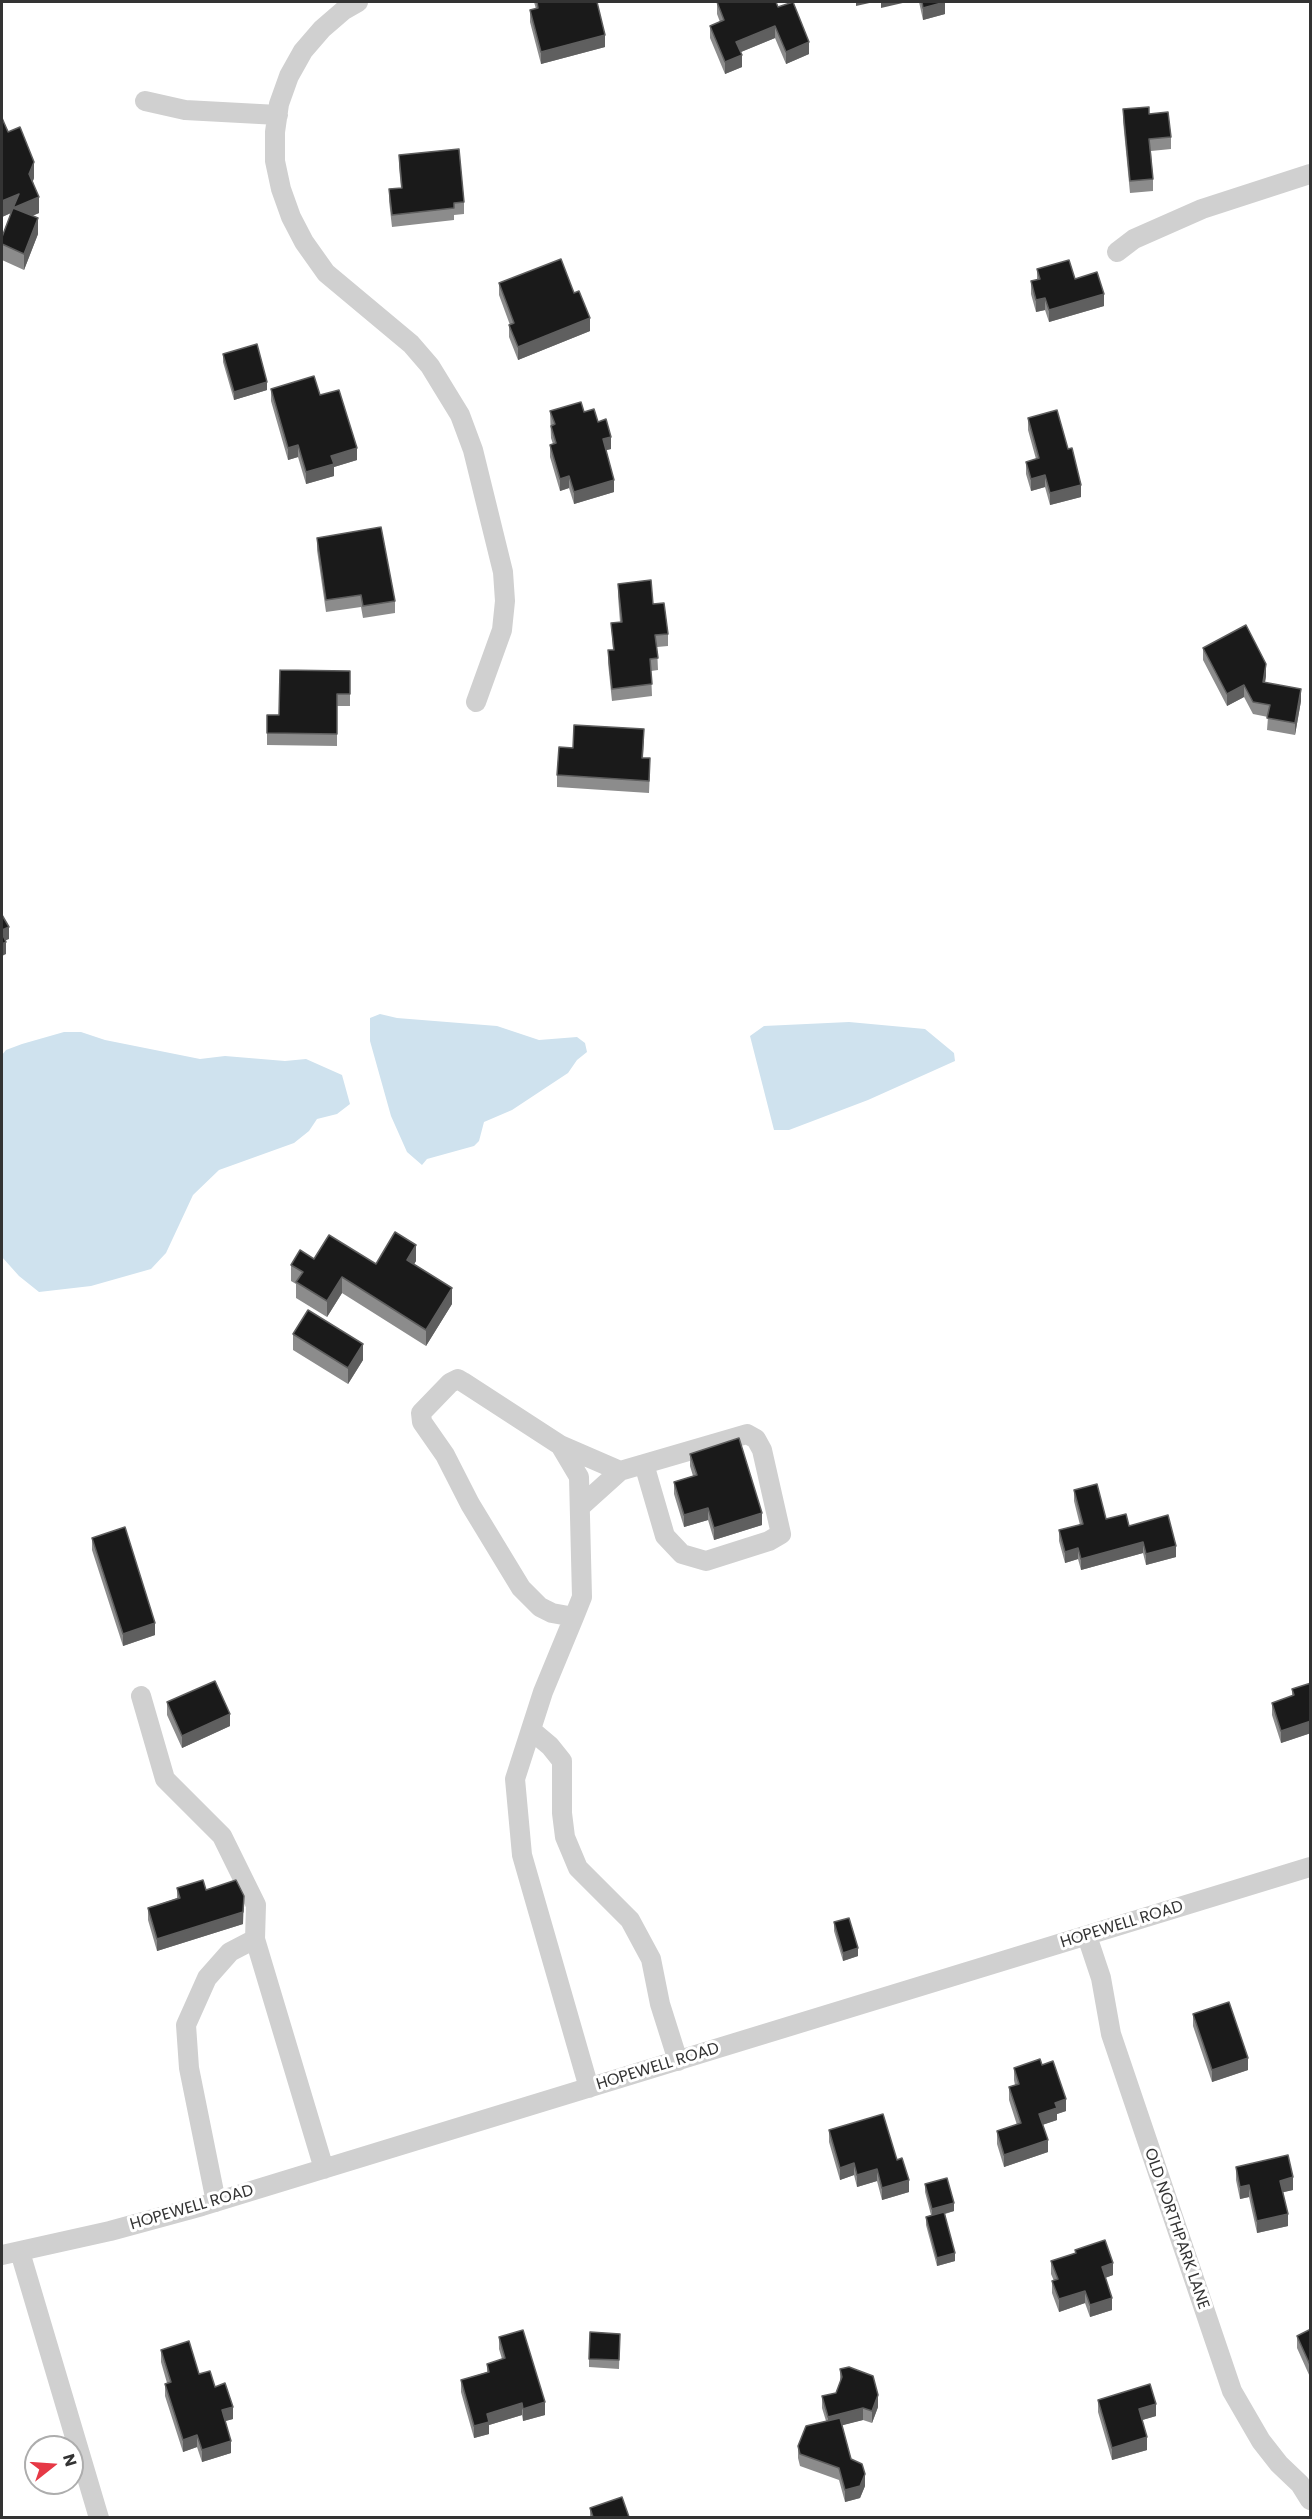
<!DOCTYPE html>
<style>
body{margin:0}
#map{position:relative;width:1312px;height:2519px;overflow:hidden;background:#fff;font-family:Poppins,sans-serif}
canvas{display:block}
.frame{position:absolute;inset:0;border:3px solid #333;pointer-events:none}
.north{position:absolute;left:24px;top:2435px;width:60px;height:60px;box-sizing:border-box;background:#fff;border:2px solid #adadad;border-radius:50%;rotate:73deg;font-size:16px;font-weight:700;line-height:24px;text-align:center;color:#333}
.north::after{content:'';display:block;margin:auto;width:21px;height:27px;background:#e63946;clip-path:polygon(50% 0,100% 100%,50% 72%,0 100%)}
</style>
<div id="map">
<canvas width="1312" height="2519"></canvas>
<div class="frame"></div>
<div class="north">N</div>
</div>
<script>
const context = document.querySelector('canvas').getContext('2d');
context.lineJoin = 'round';
function fill(path, color) { context.fillStyle = color; context.fill(path, 'evenodd'); }
const shape = rows => new Path2D(rows.map(r => 'M' + r).join(''));
function stroke(path, color, width, dash) { context.strokeStyle = color; context.lineWidth = width; context.lineCap = dash ? 'butt' : 'round'; context.setLineDash(dash || []); context.stroke(path); }
function label(font, color, halo, rows, align = 'center') {
  context.font = font + ' Poppins,sans-serif'; context.lineWidth = 6; context.setLineDash([]); context.textBaseline = 'middle'; context.strokeStyle = halo; context.fillStyle = color; for (const [text, x, y, turn = 0] of rows) {
    context.save(); context.translate(x, y); context.rotate((+turn || 0) * Math.PI / 180); context.textAlign = isNaN(turn) ? turn : align; if (halo) context.strokeText(text, 0, 0); context.fillText(text, 0, 0); context.restore();
  }
}
const water = shape([
 [380,1014,397,1018,497,1026,539,1040,577,1037,585,1043,587,1052,577,1060,568,1073,512,1110,484,1122,479,1141,474,1146,427,1159,422,1165,407,1152,391,1116,370,1041,370,1018],
 [849,1022,925,1029,954,1053,955,1061,868,1100,789,1130,774,1130,750,1036,764,1026],
 [64,1032,81,1032,105,1040,200,1059,225,1056,285,1061,306,1059,342,1075,350,1104,337,1114,317,1119,309,1131,294,1143,219,1170,193,1195,166,1253,151,1269,91,1286,39,1292,19,1276,2,1257,2,1055,6,1050,22,1044]
]);
const minor = shape([
 [358,2,344,10,322,29,303,51,289,76,279,104,275,132,275,161,281,189,291,217,304,242,326,273,411,344,430,366,460,415,473,450,503,572,505,601,502,630,476,702],
 [145,101,185,110,278,115],
 [1117,252,1134,239,1202,209,1310,174],
 [560,1445,620,1471],
 [580,1507,620,1471,747,1434,756,1439,762,1450,781,1534,769,1541,706,1561,682,1554,665,1536,644,1464],
 [574,1617,552,1613,540,1607,521,1588,470,1504,445,1455,422,1422,421,1413,450,1383,458,1379,463,1382,560,1445,579,1477,582,1597,574,1617,543,1692,515,1779,522,1855,589,2088],
 [141,1696,165,1779,222,1836,256,1905,255,1939,324,2169],
 [531,1730,550,1746,562,1761,562,1813,565,1837,578,1868,630,1920,651,1959,660,2004,678,2061],
 [1087,1936,1101,1978,1111,2034,1232,2391,1261,2441,1279,2464,1300,2484,1310,2500],
 [216,2202,189,2068,186,2025,207,1978,230,1952,255,1939],
 [20,2252,99,2518],
 [2,2255,110,2231,202,2206,1310,1867]
]);
const wall = shape([
 [534,2,597,2,605,47,541,64,530,22,530,10,536,9],
 [717,2,778,7,809,54,786,64,775,38,741,52,742,67,725,74,710,38,710,26,720,22,717,14],
 [919,2,945,2,945,14,923,20],
 [1123,109,1149,114,1171,137,1171,149,1151,151,1153,179,1153,191,1130,193,1123,121],
 [2,119,34,178,33,181,39,213,32,216,38,234,24,270,2,260,2,237,11,213,2,217],
 [399,155,464,202,464,214,454,215,454,220,392,227,389,201,389,189,401,188,399,167],
 [1037,269,1075,279,1104,306,1049,322,1045,310,1036,312,1031,294,1031,281,1037,280],
 [499,283,590,331,518,360,509,337,509,325,510,325,499,295],
 [223,354,267,390,234,400,223,362],
 [271,389,320,395,357,460,334,467,334,476,306,484,298,457,288,460,271,401],
 [550,411,584,412,598,422,611,449,606,450,614,492,574,504,569,488,560,491,550,457,550,445,553,444,551,438],
 [1028,418,1068,449,1081,497,1050,505,1045,487,1031,491,1026,474,1026,462,1036,459,1028,430],
 [317,538,395,601,395,613,363,618,361,607,326,612,317,550],
 [618,584,653,604,668,634,668,646,657,647,658,670,651,671,652,696,612,701,608,663,608,650,613,650,611,623,620,622,618,596],
 [1203,648,1266,676,1265,682,1301,701,1295,735,1267,730,1268,717,1253,714,1244,697,1227,706,1203,660],
 [350,671,350,706,337,706,337,746,267,745,267,715,279,715],
 [644,741,643,758,650,770,649,793,557,787,557,775,573,748],
 [314,1259,376,1264,416,1261,414,1264,452,1304,426,1346,342,1293,327,1317,296,1298,296,1284,291,1281,291,1265],
 [293,1334,363,1360,348,1384,293,1350],
 [690,1454,762,1525,714,1540,708,1520,684,1527,674,1494,674,1482,693,1476,690,1466],
 [1074,1490,1106,1519,1129,1526,1176,1557,1146,1565,1143,1553,1081,1570,1078,1559,1065,1563,1059,1541,1059,1530,1080,1525,1074,1501],
 [92,1538,155,1635,123,1646,92,1550],
 [1311,1683,1311,1733,1281,1743,1272,1715,1272,1703,1292,1696,1292,1689],
 [167,1702,230,1726,182,1748,167,1715],
 [177,1888,206,1890,243,1924,157,1951,148,1920,148,1908,177,1898],
 [834,1922,858,1956,843,1961,834,1931],
 [1193,2014,1248,2070,1212,2082,1193,2026],
 [1042,2065,1066,2111,1057,2114,1057,2120,1042,2125,1048,2152,1004,2167,997,2144,997,2131,1017,2125,1009,2100,1009,2087,1015,2085,1014,2080,1014,2068],
 [829,2130,897,2160,909,2192,882,2200,877,2181,857,2187,854,2175,840,2180,829,2142],
 [1236,2167,1293,2190,1283,2192,1288,2226,1257,2233,1249,2197,1240,2199,1236,2180],
 [925,2184,954,2211,945,2214,955,2261,937,2266,926,2225,926,2217,931,2215,925,2192],
 [1075,2250,1113,2275,1105,2278,1112,2310,1090,2317,1085,2303,1059,2312,1052,2293,1052,2281,1054,2281,1051,2274,1051,2261,1075,2254],
 [1311,2329,1310,2377,1297,2348,1297,2336],
 [620,2334,619,2369,589,2367,589,2359],
 [499,2337,545,2415,523,2421,522,2415,489,2425,489,2434,474,2438,461,2392,461,2380,487,2372,487,2364,502,2359,499,2349],
 [161,2350,199,2374,215,2387,233,2419,225,2421,231,2453,202,2462,197,2447,183,2452,165,2396,165,2384,167,2383,161,2362],
 [840,2369,878,2407,872,2423,863,2420,842,2425,851,2459,865,2486,860,2498,845,2502,839,2480,800,2466,798,2458,798,2446,826,2421,822,2408,822,2396,836,2393,840,2382],
 [1098,2400,1156,2416,1142,2420,1147,2450,1112,2460,1098,2412],
 [590,2508,629,2517,590,2517]
]);
const shadedWall = shape([
 [856,2,874,2,856,6],
 [881,2,907,2,881,8],
 [945,2,945,14,923,20,923,8],
 [775,26,775,38,736,54,736,42],
 [605,35,605,47,541,64,541,52],
 [809,42,809,54,786,64,786,52],
 [742,55,742,67,725,74,725,62],
 [34,162,34,178,29,190,29,174],
 [19,194,39,197,39,213,13,224,13,212,2,217,2,201],
 [38,218,38,234,24,270,24,254],
 [1104,294,1104,306,1049,322,1049,310],
 [1045,298,1045,310,1036,312,1036,300],
 [590,318,590,331,518,360,518,347],
 [267,382,267,390,234,400,234,392],
 [611,437,611,449,603,451,603,439],
 [298,445,298,457,288,460,288,448],
 [357,448,357,460,334,467,334,476,306,484,306,472,331,456],
 [1045,475,1045,487,1031,491,1031,479],
 [569,476,569,488,560,491,560,479],
 [614,480,614,492,574,504,574,492],
 [1081,485,1081,497,1050,505,1050,493],
 [1266,664,1266,676,1263,694,1263,682],
 [1244,685,1244,697,1227,706,1227,694],
 [1301,689,1301,701,1295,735,1295,723],
 [9,927,9,939,2,942,2,930],
 [6,942,6,954,2,956,2,944],
 [416,1245,416,1261,407,1276,407,1260],
 [342,1277,342,1293,327,1317,327,1301],
 [452,1288,452,1304,426,1346,426,1330],
 [363,1344,363,1360,348,1384,348,1368],
 [708,1508,708,1520,684,1527,684,1515],
 [762,1513,762,1525,714,1540,714,1528],
 [1143,1542,1143,1553,1081,1570,1081,1559],
 [1176,1546,1176,1557,1146,1565,1146,1554],
 [1078,1548,1078,1559,1065,1563,1065,1552],
 [155,1623,155,1635,123,1646,123,1634],
 [230,1714,230,1726,182,1748,182,1736],
 [1311,1721,1311,1733,1281,1743,1281,1731],
 [244,1896,243,1924,157,1951,157,1939],
 [858,1948,858,1956,843,1961,843,1953],
 [1248,2058,1248,2070,1212,2082,1212,2070],
 [1066,2099,1066,2111,1057,2114,1057,2120,1039,2126,1039,2114,1055,2103],
 [1048,2140,1048,2152,1004,2167,1004,2155],
 [854,2163,854,2175,840,2180,840,2168],
 [877,2169,877,2181,857,2187,857,2175],
 [1293,2177,1293,2190,1280,2193,1280,2181],
 [909,2180,909,2192,882,2200,882,2188],
 [1249,2185,1249,2197,1240,2199,1240,2187],
 [954,2203,954,2211,932,2217,932,2209],
 [1288,2214,1288,2226,1257,2233,1257,2221],
 [955,2253,955,2261,937,2266,937,2258],
 [1113,2263,1113,2275,1102,2279,1102,2267],
 [1085,2291,1085,2303,1059,2312,1059,2299],
 [1112,2298,1112,2310,1090,2317,1090,2305],
 [878,2395,878,2407,872,2423,872,2411],
 [545,2402,545,2415,523,2421,523,2409],
 [522,2403,522,2415,489,2425,489,2434,474,2438,474,2426,487,2414],
 [1156,2404,1156,2416,1139,2421,1139,2409],
 [233,2407,233,2419,222,2422,222,2410],
 [863,2408,863,2420,828,2429,828,2417],
 [197,2435,197,2447,183,2452,183,2440],
 [1147,2437,1147,2450,1112,2460,1112,2448],
 [231,2441,231,2453,202,2462,202,2450],
 [865,2474,865,2486,860,2498,845,2502,845,2490]
]);
const building = shape([
 [537,2,597,2,605,35,541,52,530,10,538,8,537,2],
 [717,2,776,2,778,7,793,2,809,42,786,52,775,26,736,42,742,55,725,62,710,26,724,20,717,2],
 [922,2,945,2,923,8,922,2],
 [1149,107,1149,114,1168,112,1171,137,1149,139,1153,179,1130,181,1123,109,1149,107],
 [2,118,8,132,20,127,34,162,29,174,39,197,13,208,19,194,2,201,2,118],
 [459,149,464,202,454,203,454,208,392,215,389,189,402,188,399,155,459,149],
 [13,208,38,218,24,254,2,244,2,237,13,208],
 [561,259,574,293,579,291,590,318,518,347,509,325,514,323,499,283,561,259],
 [1069,260,1075,279,1097,272,1104,294,1049,310,1045,298,1036,300,1031,281,1040,279,1037,269,1069,260],
 [257,344,267,382,234,392,223,354,257,344],
 [314,376,320,395,339,390,357,448,331,456,334,464,306,472,298,445,288,448,271,389,314,376],
 [581,402,584,412,594,409,598,422,606,419,611,437,603,439,614,480,574,492,569,476,560,479,550,445,556,443,551,426,555,424,550,411,581,402],
 [1057,410,1068,449,1072,448,1081,485,1050,493,1045,475,1031,479,1026,462,1039,458,1028,418,1057,410],
 [381,527,395,601,363,606,361,595,326,600,317,538,381,527],
 [651,580,653,604,664,603,668,634,655,635,658,658,650,659,652,684,612,689,608,650,614,650,611,623,622,622,618,584,651,580],
 [1246,625,1266,664,1263,682,1301,689,1295,723,1267,718,1270,705,1253,702,1244,685,1227,694,1203,648,1246,625],
 [280,670,350,671,350,694,337,694,337,734,267,733,267,715,279,715,280,670],
 [574,725,644,729,642,758,650,758,649,781,557,775,559,747,573,748,574,725],
 [2,915,9,927,2,930,2,915],
 [2,933,6,942,2,944,2,933],
 [395,1232,416,1245,407,1260,452,1288,426,1330,342,1277,327,1301,296,1282,303,1272,291,1265,300,1250,314,1259,329,1235,376,1264,395,1232],
 [308,1310,363,1344,348,1368,293,1334,308,1310],
 [739,1438,762,1513,714,1528,708,1508,684,1515,674,1482,697,1475,690,1454,739,1438],
 [1097,1484,1106,1519,1126,1514,1129,1526,1168,1515,1176,1546,1146,1554,1143,1542,1081,1559,1078,1548,1065,1552,1059,1530,1083,1524,1074,1490,1097,1484],
 [125,1527,155,1623,123,1634,92,1538,125,1527],
 [215,1681,230,1714,182,1736,167,1702,215,1681],
 [1311,1683,1311,1721,1281,1731,1272,1703,1294,1695,1292,1689,1311,1683],
 [203,1880,206,1890,236,1880,244,1896,243,1912,157,1939,148,1908,180,1898,177,1888,203,1880],
 [849,1918,858,1948,843,1953,834,1922,849,1918],
 [1229,2002,1248,2058,1212,2070,1193,2014,1229,2002],
 [1040,2059,1042,2065,1053,2061,1066,2099,1055,2103,1057,2108,1039,2114,1048,2140,1004,2155,997,2131,1021,2123,1009,2087,1019,2084,1014,2068,1040,2059],
 [883,2114,897,2160,902,2158,909,2180,882,2188,877,2169,857,2175,854,2163,840,2168,829,2130,883,2114],
 [1288,2155,1293,2177,1280,2181,1288,2214,1257,2221,1249,2185,1240,2187,1236,2167,1288,2155],
 [947,2178,954,2203,932,2209,925,2184,947,2178],
 [944,2212,955,2253,937,2258,926,2217,944,2212],
 [1105,2240,1113,2263,1102,2267,1112,2298,1090,2305,1085,2291,1059,2299,1052,2281,1058,2279,1051,2261,1076,2253,1075,2250,1105,2240],
 [1311,2329,1311,2365,1310,2365,1297,2336,1311,2329],
 [523,2330,545,2402,523,2409,522,2403,487,2414,489,2422,474,2426,461,2380,489,2372,487,2364,505,2358,499,2337,523,2330],
 [590,2332,620,2334,619,2360,589,2359,590,2332],
 [189,2341,199,2374,210,2371,215,2387,225,2383,233,2407,222,2410,231,2441,202,2450,197,2435,183,2440,165,2384,171,2382,161,2350,189,2341],
 [849,2367,873,2376,878,2395,872,2411,863,2408,828,2417,822,2396,836,2393,842,2377,840,2369,849,2367],
 [1150,2384,1156,2404,1139,2409,1147,2437,1112,2448,1098,2400,1150,2384],
 [840,2418,851,2459,862,2464,865,2474,860,2486,845,2490,839,2468,800,2454,798,2446,806,2426,840,2418],
 [622,2497,629,2517,593,2517,590,2508,622,2497]
]);
const streetNames = [
 ["HOPEWELL ROAD",1122,1925,-17],
 ["HOPEWELL ROAD",658,2067,-17],
 ["HOPEWELL ROAD",192,2208,-16],
 ["OLD NORTHPARK LANE",1176,2229,71]
];
fill(water, '#cfe2ee');
stroke(minor, '#d0d0d0', 20);
fill(wall, '#8c8c8c');
fill(shadedWall, '#5f5f5f');
fill(building, '#1a1a1a');
stroke(building, '#5f5f5f', 1.5);
label('16px', '#333', '#fff', streetNames);
</script>
